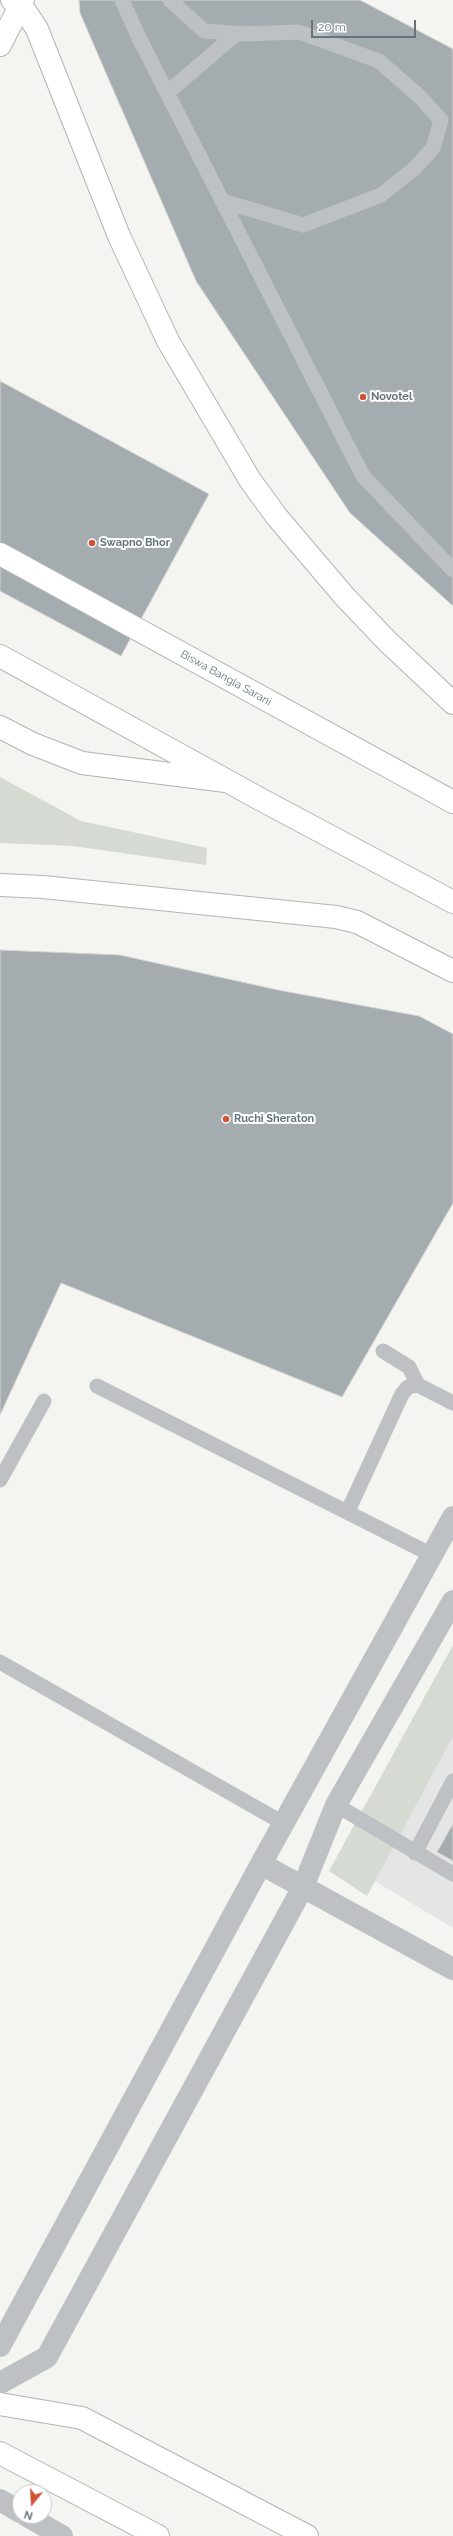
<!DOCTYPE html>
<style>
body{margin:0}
#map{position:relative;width:453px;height:2536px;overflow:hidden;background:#f4f4f0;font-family:Raleway,sans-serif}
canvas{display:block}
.north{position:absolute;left:12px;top:2484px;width:40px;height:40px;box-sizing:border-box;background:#fff;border:1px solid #c2c7cb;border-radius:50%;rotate:198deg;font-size:11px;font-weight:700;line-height:16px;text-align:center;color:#66747e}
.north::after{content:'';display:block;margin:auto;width:14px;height:18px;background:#cf5335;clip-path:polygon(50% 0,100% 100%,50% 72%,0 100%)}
.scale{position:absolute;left:311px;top:20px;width:105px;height:18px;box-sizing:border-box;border:2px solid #66747e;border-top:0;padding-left:5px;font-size:12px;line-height:14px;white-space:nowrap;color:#66747e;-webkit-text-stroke:3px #fff;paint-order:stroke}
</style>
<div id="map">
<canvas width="453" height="2536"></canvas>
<div class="north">N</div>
<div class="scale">20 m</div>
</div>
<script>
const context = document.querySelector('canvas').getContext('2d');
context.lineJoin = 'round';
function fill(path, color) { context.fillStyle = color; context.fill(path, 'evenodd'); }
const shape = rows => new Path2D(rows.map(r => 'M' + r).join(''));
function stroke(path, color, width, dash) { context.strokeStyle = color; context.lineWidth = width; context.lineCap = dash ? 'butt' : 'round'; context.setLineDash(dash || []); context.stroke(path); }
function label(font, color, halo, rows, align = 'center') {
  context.font = font + ' Raleway,sans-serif'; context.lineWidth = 4; context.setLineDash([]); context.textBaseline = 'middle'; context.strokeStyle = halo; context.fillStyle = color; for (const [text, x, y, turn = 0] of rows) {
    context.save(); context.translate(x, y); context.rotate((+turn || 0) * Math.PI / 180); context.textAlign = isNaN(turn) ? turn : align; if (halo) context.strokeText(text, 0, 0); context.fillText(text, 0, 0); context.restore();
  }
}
const built = shape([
 [453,1680,453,1928,353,1868]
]);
const green = shape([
 [0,777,81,821,207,848,206,865,73,846,0,843],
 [453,1645,453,1736,367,1896,329,1871]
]);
const building = shape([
 [79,0,360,0,453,49,453,606,350,513,196,281,80,13,79,0],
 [0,381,209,494,121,656,0,591,0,381],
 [0,950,120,955,278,990,419,1016,453,1034,453,1203,342,1397,61,1283,0,1415,0,950],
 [453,1824,453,1861,437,1852,453,1824]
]);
const lane = shape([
 [122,0,139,38,363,476,453,570],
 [170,0,204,31,246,34,299,32,379,61,420,97,441,120,433,148,415,168,381,195,303,225,223,201],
 [167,93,236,34],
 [383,1351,409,1367,418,1385],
 [97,1386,432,1555],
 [0,1480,44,1401],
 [348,1511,402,1394,408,1387,418,1385,453,1403],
 [0,1662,283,1823],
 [336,1805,453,1874],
 [415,1853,453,1781]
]);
const street = shape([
 [261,1864,453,1969],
 [0,2346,261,1864,453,1517],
 [0,2383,47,2357,303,1887,336,1805,453,1601],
 [0,2500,20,2512],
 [27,2516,62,2536]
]);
const secondary = shape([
 [12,0,21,5,37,29,119,236,168,341,250,480,277,517,345,597,387,641,453,703],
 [0,45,23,0],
 [0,727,33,744,82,763,226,781],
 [0,885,43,887,336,917,357,922,453,971],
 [0,2404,82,2418,307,2536],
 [0,2453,158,2536]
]);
const primary = shape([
 [0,554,453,802],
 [0,656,260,799,453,902]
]);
const markers = [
 [363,397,4,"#cf5335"],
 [92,543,4,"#cf5335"],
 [226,1119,4,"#cf5335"]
];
const poiNames = [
 ["Novotel",371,397],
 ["Swapno Bhor",100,543],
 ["Ruchi Sheraton",234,1119]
];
const streetNames = [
 ["Biswa Bangla Sarani",226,678,29]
];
fill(built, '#e4e5e4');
fill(green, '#d5dad2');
fill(building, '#a4acb0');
stroke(building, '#d5d5d3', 1);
stroke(secondary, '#b0b5b8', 24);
stroke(primary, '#b1b5b8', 24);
stroke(lane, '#bdc1c4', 15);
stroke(street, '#bdc1c4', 22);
stroke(secondary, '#fff', 22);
stroke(primary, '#fff', 22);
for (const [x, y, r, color] of markers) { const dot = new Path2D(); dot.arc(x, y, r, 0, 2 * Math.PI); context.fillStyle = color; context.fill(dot); stroke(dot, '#fff', 1.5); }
label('bold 11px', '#66747e', '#fff', poiNames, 'left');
label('11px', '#66747e', '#fff', streetNames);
</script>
